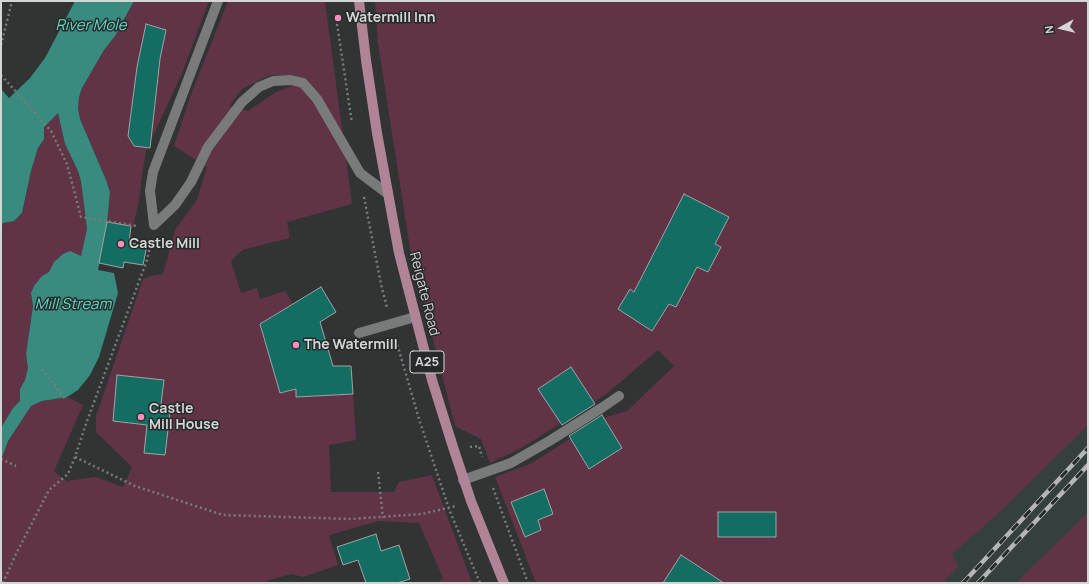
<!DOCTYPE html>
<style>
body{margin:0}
#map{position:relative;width:1089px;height:584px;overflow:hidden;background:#313433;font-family:Manrope,sans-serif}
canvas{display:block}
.frame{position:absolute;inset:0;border:2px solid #d4d6d6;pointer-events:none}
.north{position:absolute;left:1041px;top:8px;width:40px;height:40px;-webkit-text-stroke:3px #272a2a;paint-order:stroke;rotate:262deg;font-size:11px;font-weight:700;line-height:16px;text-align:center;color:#d4d6d6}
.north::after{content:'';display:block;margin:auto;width:14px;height:18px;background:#d4d6d6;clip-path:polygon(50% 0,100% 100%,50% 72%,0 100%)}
</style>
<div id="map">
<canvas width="1089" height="584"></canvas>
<div class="frame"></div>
<div class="north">N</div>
</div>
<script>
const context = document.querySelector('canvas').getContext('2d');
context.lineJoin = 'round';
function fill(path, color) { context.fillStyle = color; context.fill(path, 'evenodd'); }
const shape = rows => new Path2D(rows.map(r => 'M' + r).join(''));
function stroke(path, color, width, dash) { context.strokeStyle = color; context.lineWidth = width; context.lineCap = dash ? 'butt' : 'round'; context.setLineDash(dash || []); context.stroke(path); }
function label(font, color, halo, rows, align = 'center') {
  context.font = font + ' Manrope,sans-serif'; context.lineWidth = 3; context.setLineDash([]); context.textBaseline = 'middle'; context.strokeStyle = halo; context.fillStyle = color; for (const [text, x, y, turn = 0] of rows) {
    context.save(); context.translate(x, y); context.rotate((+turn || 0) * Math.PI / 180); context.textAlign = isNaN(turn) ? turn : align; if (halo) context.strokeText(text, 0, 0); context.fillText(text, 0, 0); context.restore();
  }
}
const built = shape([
 [1088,359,1088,583,865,583]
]);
const green = shape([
 [134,1,209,1,182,73,146,151,142,175,139,201,133,227,107,224,110,192,106,180,80,119,78,109,79,97,82,88,104,50,122,25],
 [228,1,325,1,352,204,287,222,290,238,242,250,231,261,241,293,257,288,260,299,285,291,293,304,260,324,280,393,296,389,296,397,353,394,356,440,329,445,331,492,394,492,399,482,432,475,472,583,438,583,443,578,419,523,378,521,329,535,338,565,303,577,291,574,260,583,1,583,1,460,7,442,31,406,42,401,67,397,83,405,54,471,66,481,96,477,123,487,132,467,96,432,96,416,143,279,155,275,163,274,175,230,197,200,207,167,174,146,190,97],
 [270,75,295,75,297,84,276,92,248,111,229,106,242,89],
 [375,1,1088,1,1088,425,1001,511,952,554,958,567,942,583,536,583,495,477,530,464,603,418,627,411,674,366,658,350,605,395,594,402,520,449,490,463,481,439,455,426,410,249,378,43],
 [58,113,65,144,78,171,81,181,87,229,81,256,54,262,49,273,42,276,31,293,33,306,26,354,28,368,25,380,20,389,20,401,13,408,1,428,1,227,3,223,14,221,22,213,31,171,38,148,44,139,44,127],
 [1088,512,1088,583,1016,583]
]);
const water = shape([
 [75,1,134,1,115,36,104,50,82,88,79,97,78,109,80,119,106,180,110,192,107,224,98,270,114,273,118,293,99,357,90,375,78,390,67,397,42,401,31,406,8,441,1,460,1,428,13,408,20,401,20,389,25,380,28,368,26,354,33,306,31,293,34,286,42,276,49,272,54,262,63,254,70,251,81,256,87,229,81,181,78,171,65,144,58,113,44,127,44,139,38,148,31,171,22,213,14,221,3,223,1,227,1,89,9,98,30,78,45,58]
]);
const building = shape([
 [146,24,166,30,160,59,150,148,134,146,128,136,137,67,146,24],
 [684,194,729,217,715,244,721,247,708,272,697,267,676,307,669,304,652,331,618,309,630,289,634,292,684,194],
 [107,222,131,226,129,243,147,245,143,265,124,262,123,268,99,263,107,222],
 [321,287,336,312,320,322,333,366,351,366,353,394,296,397,296,389,280,393,260,324,321,287],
 [571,367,595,404,562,425,538,389,571,367],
 [117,375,164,380,160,412,170,413,165,455,144,453,147,425,113,421,117,375],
 [602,415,622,448,589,469,569,436,602,415],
 [544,489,553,514,538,520,541,530,525,537,511,502,544,489],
 [718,512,776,512,776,537,718,537,718,512],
 [376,534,381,551,399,545,410,579,397,583,366,583,358,560,343,565,337,547,376,534],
 [681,555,724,583,663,583,681,555]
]);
const path = shape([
 [337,24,352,123],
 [1,45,12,1],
 [1,75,51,131,67,164,81,217,137,226],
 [364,197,381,284,387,308],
 [396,340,419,419,449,509,480,583],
 [42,369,65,399],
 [470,447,479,446,482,457],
 [75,457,135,486,223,515,351,519,422,514,456,506],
 [1,459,16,466],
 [378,472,383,518],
 [493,488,528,583],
 [3,583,16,554,49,490,68,474,75,457,87,421,147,260,151,242]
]);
const service = shape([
 [154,225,175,205,191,182,208,147,242,102,259,87,273,81,291,80,303,83,317,99,360,173,388,194],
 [154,225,150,191,153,172,218,1],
 [359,333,415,317],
 [463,480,511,463,551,440,603,407,619,396]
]);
const primary = shape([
 [359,1,366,60,377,133,399,253,432,380,453,447,471,501,504,583]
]);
const rail = shape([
 [963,583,1088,448],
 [978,583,1088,465]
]);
const markers = [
 [338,18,4,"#fe8ebd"],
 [121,244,4,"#fe8ebd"],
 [296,345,4,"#fe8ebd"],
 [141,417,4,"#fe8ebd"]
];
const shields = [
 [427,362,34]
];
const shieldNames = [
 ["A25",427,362]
];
const poiNames = [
 ["Watermill Inn",346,18],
 ["Castle Mill",129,244],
 ["The Watermill",304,345],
 ["Castle",149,409],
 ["Mill House",149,425]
];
const streetNames = [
 ["Reigate Road",424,294,76]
];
const waterNames = [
 ["River Mole",91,26],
 ["Mill Stream",73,305]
];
fill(built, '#35403e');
fill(green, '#603446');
fill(water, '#3a8b7f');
fill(building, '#146d62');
stroke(building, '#a0a4a3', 1);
stroke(path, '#797c7b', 2.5, [2, 3]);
stroke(service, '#787b7a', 10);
stroke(primary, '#b08496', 10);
stroke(rail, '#b4b6b6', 4.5);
stroke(rail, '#272a2a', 3, [9]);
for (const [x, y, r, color] of markers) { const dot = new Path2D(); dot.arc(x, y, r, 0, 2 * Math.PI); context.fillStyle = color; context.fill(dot); stroke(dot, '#272a2a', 1.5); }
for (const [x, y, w] of shields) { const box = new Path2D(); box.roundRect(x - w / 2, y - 11, w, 22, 3); context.fillStyle = '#272a2a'; context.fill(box); stroke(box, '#d4d6d6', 1); }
label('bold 13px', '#d4d6d6', null, shieldNames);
label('bold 14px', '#d4d6d6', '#272a2a', poiNames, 'left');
label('14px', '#d4d6d6', '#272a2a', streetNames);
label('italic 15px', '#61d9c7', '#272a2a', waterNames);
</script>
